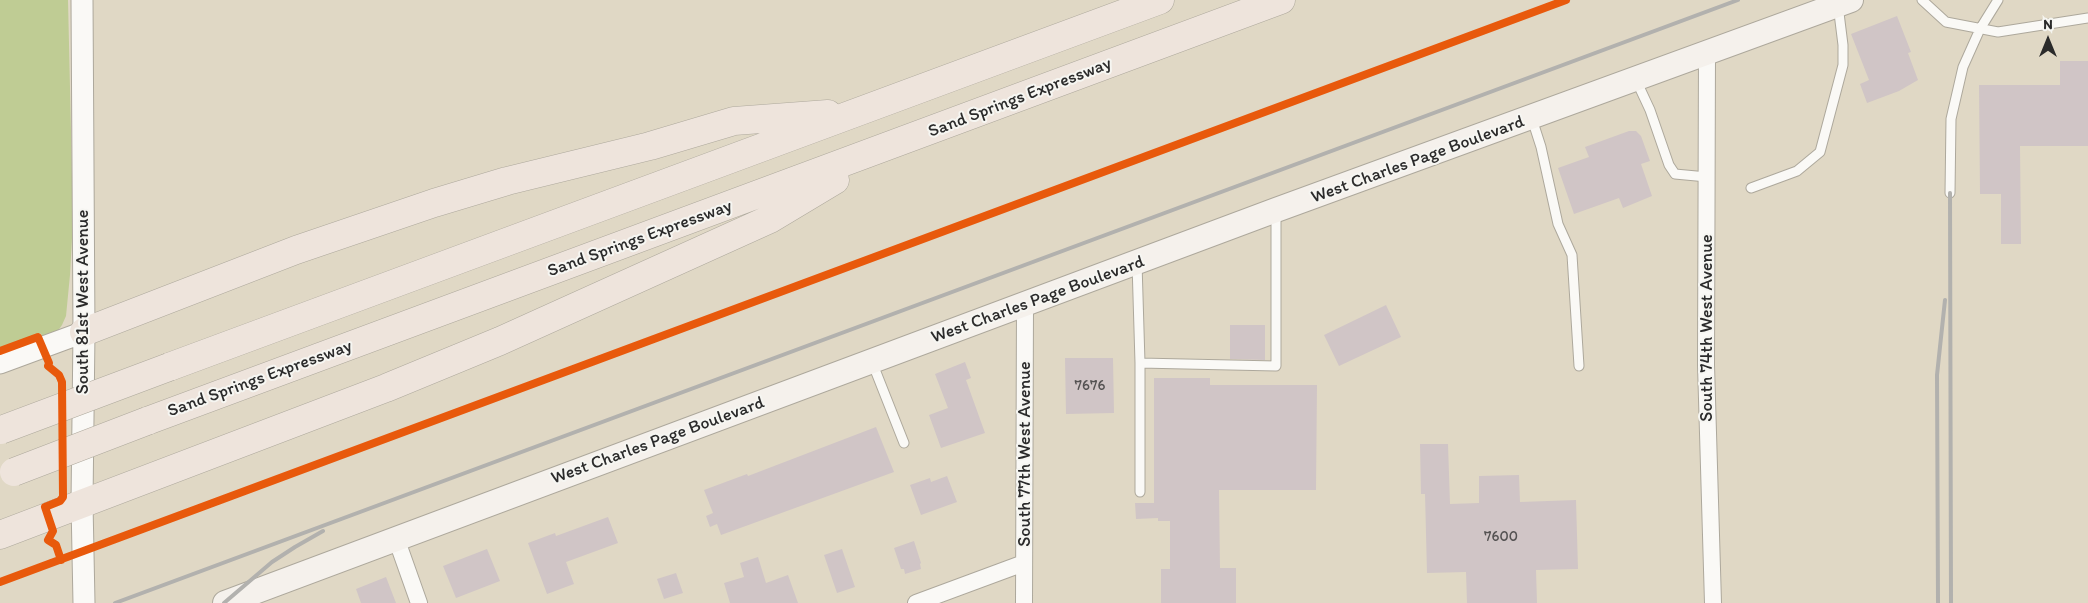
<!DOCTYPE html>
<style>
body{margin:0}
#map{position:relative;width:2088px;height:603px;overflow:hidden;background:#e0d8c5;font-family:Itim,sans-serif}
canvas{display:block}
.north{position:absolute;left:2023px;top:15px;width:50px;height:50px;-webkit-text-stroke:4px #f6f6f2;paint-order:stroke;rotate:0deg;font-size:14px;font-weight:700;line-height:20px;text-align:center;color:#2b2b2b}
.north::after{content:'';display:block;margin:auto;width:18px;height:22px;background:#2b2b2b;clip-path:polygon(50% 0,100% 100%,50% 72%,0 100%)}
</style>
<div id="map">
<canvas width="2088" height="603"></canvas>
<div class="north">N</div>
</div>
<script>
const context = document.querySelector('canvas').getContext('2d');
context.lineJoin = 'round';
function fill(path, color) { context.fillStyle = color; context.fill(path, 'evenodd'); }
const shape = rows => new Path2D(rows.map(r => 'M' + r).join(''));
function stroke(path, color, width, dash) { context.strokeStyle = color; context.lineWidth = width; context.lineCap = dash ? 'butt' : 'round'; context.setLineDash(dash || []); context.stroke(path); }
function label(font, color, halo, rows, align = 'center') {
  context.font = font + ' Itim,sans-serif'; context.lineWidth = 4; context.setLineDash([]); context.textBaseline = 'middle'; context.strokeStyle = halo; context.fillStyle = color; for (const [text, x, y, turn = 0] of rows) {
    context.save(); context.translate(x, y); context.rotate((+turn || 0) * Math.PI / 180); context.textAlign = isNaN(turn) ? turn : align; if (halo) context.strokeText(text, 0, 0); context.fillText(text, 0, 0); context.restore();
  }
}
const green = shape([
 [0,0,68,0,73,220,70,275,66,316,62,325,57,332,43,337,40,333,0,348]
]);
const building = shape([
 [1897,16,1911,52,1908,53,1918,80,1899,91,1867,103,1860,84,1869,80,1851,34],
 [2060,61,2088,61,2088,146,2020,146,2021,244,2001,244,2001,194,1980,194,1979,85,2060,85],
 [1629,131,1636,131,1641,136,1650,161,1641,164,1652,196,1623,208,1619,198,1574,214,1558,168,1589,157,1585,147],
 [1386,305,1401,337,1339,366,1324,335],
 [1230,325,1265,325,1265,360,1230,359],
 [1065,358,1113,358,1114,413,1066,414],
 [965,362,971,378,966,380,985,433,941,448,929,415,948,408,935,374],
 [1154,378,1210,378,1210,385,1317,385,1316,490,1219,490,1220,568,1236,568,1236,603,1161,603,1161,569,1170,569,1170,521,1158,521,1158,518,1136,519,1135,503,1154,503],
 [876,427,894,472,721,535,717,524,710,527,706,516,713,513,704,490,747,474,748,476],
 [1420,444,1448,444,1450,504,1479,503,1479,476,1519,475,1520,502,1576,500,1578,569,1536,570,1537,603,1467,603,1466,572,1427,573,1425,494,1421,494],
 [947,476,957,502,921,515,910,485,930,478,931,482],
 [608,517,618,543,566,562,574,584,547,594,528,543,555,533,556,536],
 [914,541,921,563,920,564,921,569,905,574,904,569,901,569,894,548],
 [487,549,500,581,456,598,443,566],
 [842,549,855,587,837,593,824,555],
 [758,557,766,583,788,575,798,603,730,603,724,583,744,577,740,563],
 [676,573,683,593,664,599,657,579],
 [386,577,396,603,361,603,356,589]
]);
const service = shape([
 [1922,0,1946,22,1998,32,2088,18],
 [1636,80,1650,110,1669,165,1675,174,1707,177],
 [1532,119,1541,147,1558,224,1572,255,1579,366],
 [1751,188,1797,171,1820,152,1843,65,1843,45,1838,5],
 [1950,193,1951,119,1963,67,1980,29,1998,0],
 [1137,263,1140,363,1276,366,1276,211],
 [872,362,904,443],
 [1140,363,1140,492]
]);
const minor = shape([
 [1707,53,1706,365,1713,603],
 [396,538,419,603],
 [916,603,1024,563],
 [1024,603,1025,304]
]);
const tertiary = shape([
 [82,0,84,332,82,503,84,603],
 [0,363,84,332]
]);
const secondary = shape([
 [225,603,1276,210,1851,0]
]);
const motorway = shape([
 [84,332,296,250,434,203,507,181,650,146,734,121,828,114],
 [169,367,1160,0],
 [147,421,1281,0],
 [0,535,386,388,500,341,770,219,835,180]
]);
const rail = shape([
 [1950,193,1951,603],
 [115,603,1738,0],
 [224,603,272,562,295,547,323,531],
 [1938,603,1937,375,1945,300]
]);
const motorwayBridge = shape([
 [1,430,169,367],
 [14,472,147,421]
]);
const cycleway = shape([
 [0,351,38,337,49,363,48,366,59,375,62,382,63,497,60,501,45,507,53,531,48,540,56,545,61,560],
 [0,582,1566,0]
]);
const numberNames = [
 ["7676",1090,386],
 ["7600",1501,537]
];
const streetNames = [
 ["Sand Springs Expressway",1020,98,-21],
 ["West Charles Page Boulevard",1418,160,-20],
 ["Sand Springs Expressway",640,239,-20],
 ["West Charles Page Boulevard",1038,300,-20],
 ["South 81st West Avenue",83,302,-90],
 ["South 74th West Avenue",1707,328,-90],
 ["Sand Springs Expressway",260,379,-20],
 ["West Charles Page Boulevard",658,441,-20],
 ["South 77th West Avenue",1025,454,-90]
];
fill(green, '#bfcc94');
fill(building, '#d0c5c6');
stroke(service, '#ada89c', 11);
stroke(minor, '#ada89c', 18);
stroke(tertiary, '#ada89c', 23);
stroke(secondary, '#ada89c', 26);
stroke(motorway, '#ada89c', 29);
stroke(service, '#faf9f6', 9);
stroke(minor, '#faf9f6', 16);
stroke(tertiary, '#faf9f6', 21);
stroke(secondary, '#f5f1ec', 24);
stroke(motorway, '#eee4dc', 28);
stroke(rail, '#b2b1ae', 4);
stroke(motorwayBridge, '#ada89c', 29, []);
stroke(motorwayBridge, '#eee4dc', 28);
stroke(cycleway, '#e8590c', 8);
label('15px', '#545252', null, numberNames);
label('18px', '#2b2b2b', '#f6f6f2', streetNames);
</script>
